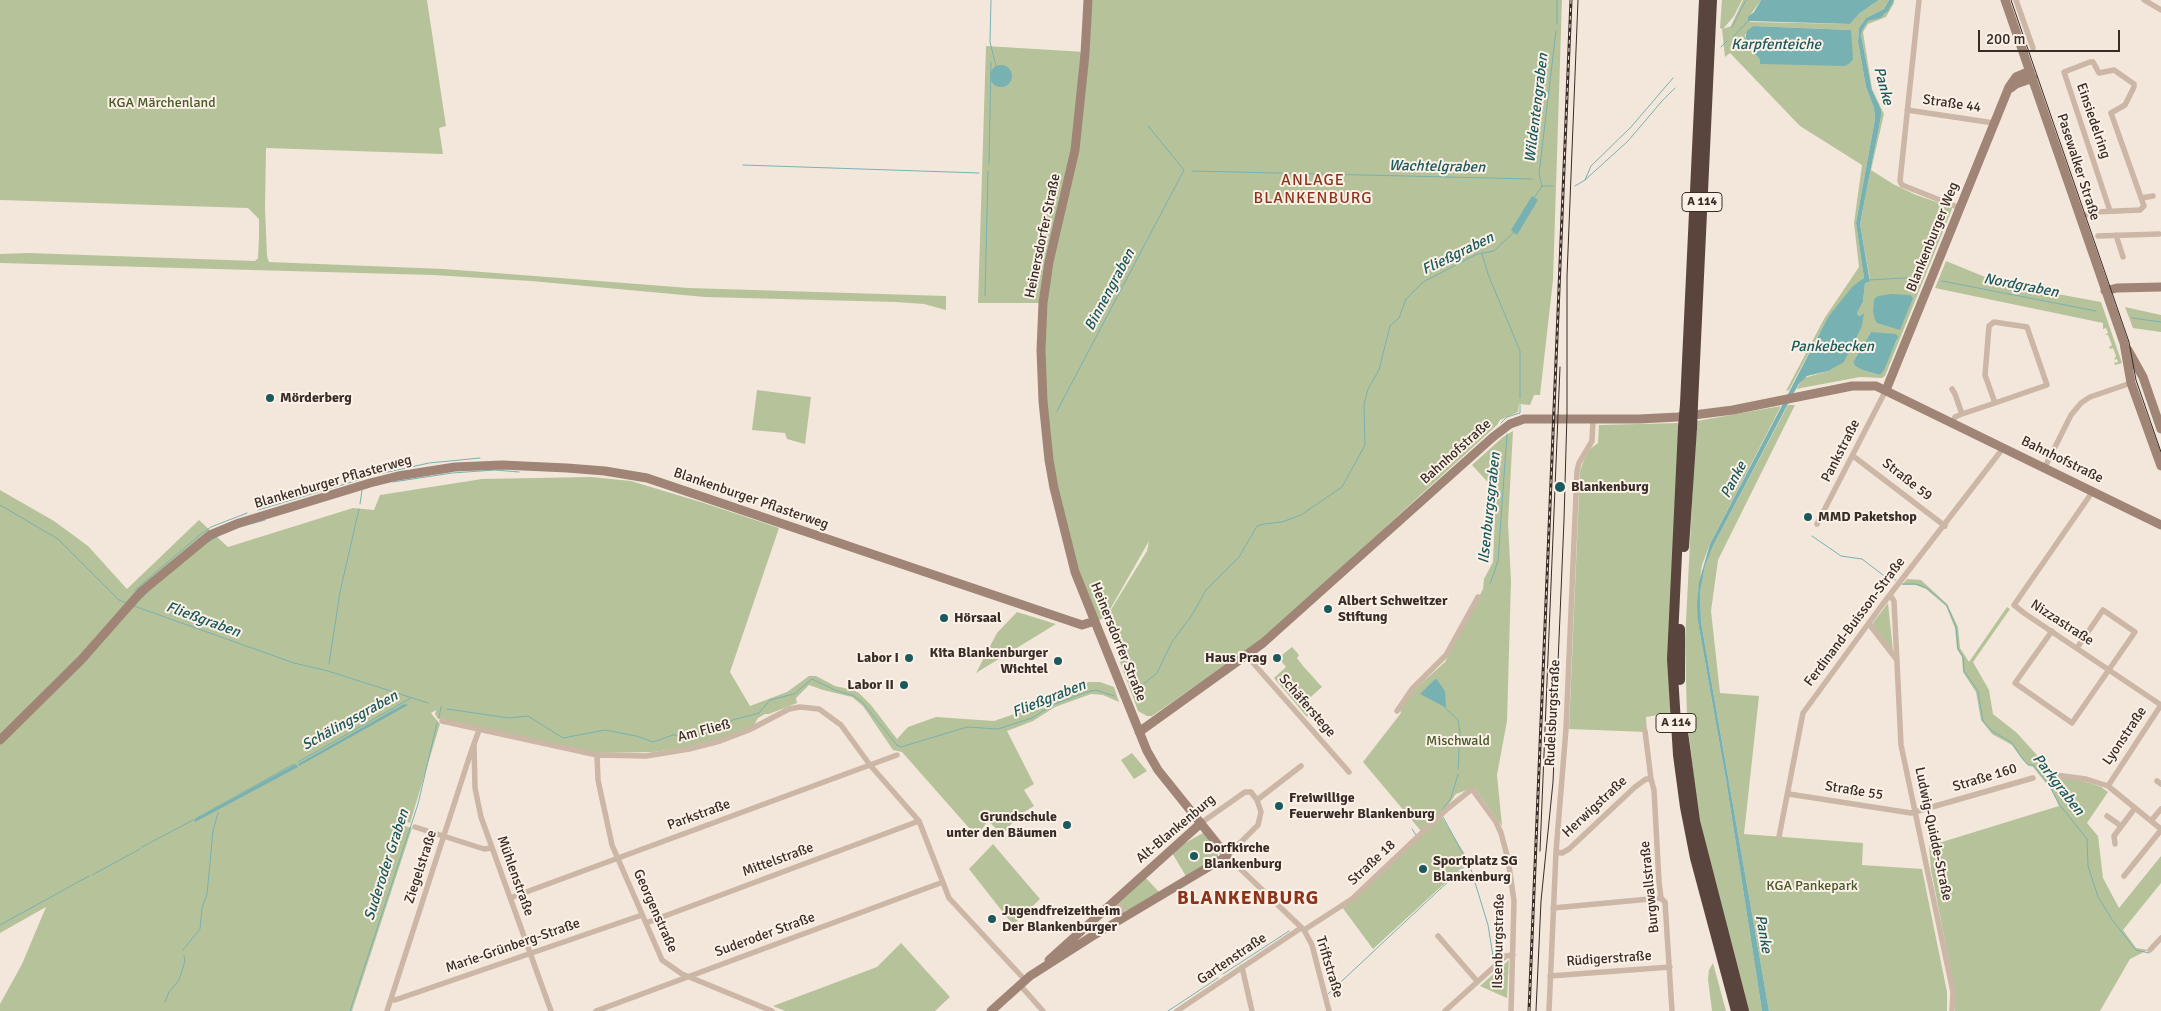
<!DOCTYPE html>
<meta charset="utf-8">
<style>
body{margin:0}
#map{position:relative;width:2161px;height:1011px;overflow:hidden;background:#f3e7db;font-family:Signika,sans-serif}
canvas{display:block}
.scale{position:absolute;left:1978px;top:30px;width:142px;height:22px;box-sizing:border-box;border:2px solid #382c27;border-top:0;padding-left:6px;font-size:15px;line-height:18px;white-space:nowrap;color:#382c27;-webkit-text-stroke:4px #fbf1e7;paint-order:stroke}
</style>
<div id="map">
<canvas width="2161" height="1011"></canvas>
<div class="scale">200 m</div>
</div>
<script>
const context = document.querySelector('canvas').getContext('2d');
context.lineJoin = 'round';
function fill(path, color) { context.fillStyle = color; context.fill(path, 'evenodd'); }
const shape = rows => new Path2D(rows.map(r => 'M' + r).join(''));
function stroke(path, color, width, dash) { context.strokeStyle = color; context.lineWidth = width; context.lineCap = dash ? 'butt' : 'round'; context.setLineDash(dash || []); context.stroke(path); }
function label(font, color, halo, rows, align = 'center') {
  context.font = font + ' Signika,sans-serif'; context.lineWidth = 4; context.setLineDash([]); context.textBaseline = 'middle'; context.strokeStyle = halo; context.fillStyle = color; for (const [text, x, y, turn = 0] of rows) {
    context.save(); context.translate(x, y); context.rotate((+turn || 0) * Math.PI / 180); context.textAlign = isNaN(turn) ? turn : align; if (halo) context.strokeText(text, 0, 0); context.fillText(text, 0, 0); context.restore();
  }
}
const green = shape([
 [0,0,427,0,446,126,439,128,443,154,266,148,265,208,267,256,269,262,444,269,689,288,946,296,946,310,924,304,896,302,705,297,531,281,433,275,0,263,0,254,29,253,255,261,258,258,259,237,259,219,248,208,0,200],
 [1088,0,1562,0,1553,280,1540,395,1534,395,1530,405,1519,404,1518,412,1500,420,1497,425,1268,635,1171,703,1152,716,1147,716,1138,711,1120,662,1117,645,1104,621,1147,551,1151,555,1147,551,1149,541,1108,613,1104,618,1095,621,1088,605,1049,460,1042,303,978,303,986,46,1085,52],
 [1722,0,1742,0,1734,16,1723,29,1731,26,1743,0,1761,0,1751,14,1750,22,1850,24,1860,13,1879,0,1889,0,1884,9,1866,18,1859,28,1858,42,1866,87,1874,108,1875,119,1856,223,1864,278,1828,317,1789,390,1786,391,1824,319,1859,267,1854,223,1862,165,1800,126,1730,53,1725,57,1722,29,1720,28],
 [1753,26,1851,30,1770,63,1760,64,1759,58,1748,48,1745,39,1745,35],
 [1894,0,1894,3,1886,17,1868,24,1863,32,1872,89,1884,114,1871,170,1893,184,1916,195,1951,207,1952,209,1885,376,1882,378,1860,377,1796,389,1804,378,1828,371,1863,313,1859,316,1857,313,1863,302,1865,283,1870,282,1870,280,1860,224,1881,117,1872,90,1861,35,1863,29,1868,21,1885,14],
 [1871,332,1897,340,1880,375,1862,370,1855,366,1853,362],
 [1946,261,1990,279,2014,286,2101,302,2122,363,2115,365,2114,363,2118,362,2117,359,2114,360,2116,356,2113,348,2110,349,2109,347,2112,345,2108,335,2105,335,2108,333,2106,328,2103,329,2103,323,1935,288],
 [2125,307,2161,315,2161,332,2133,328],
 [757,390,811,397,805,444,787,439,785,433,752,430],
 [1788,405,1795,405,1718,560,1711,611,1720,693,1759,696,1744,834,1863,843,1862,865,1922,869,1947,992,1947,1011,1769,1011,1701,622,1700,593,1705,566,1713,546],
 [1781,406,1710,544,1702,565,1698,593,1698,622,1726,780,1762,1011,1747,1011,1698,814,1687,718,1685,641,1694,463,1697,421],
 [1679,423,1671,713,1646,717,1647,732,1569,729,1580,471,1584,460,1590,449,1598,443,1599,425],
 [1513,431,1508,523,1511,581,1507,721,1497,775,1502,826,1476,790,1472,788,1456,794,1446,808,1421,831,1363,762,1401,713,1400,710,1414,690,1445,662,1483,589,1484,579,1493,562,1496,491,1472,465,1503,437],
 [1436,678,1438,682,1446,708,1421,694],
 [591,477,631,481,704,503,779,528,730,672,750,706,787,692,809,676,816,676,835,686,853,690,859,693,871,705,897,739,908,727,936,717,994,721,1026,710,1057,693,1089,682,1100,682,1114,687,1119,702,1103,695,1091,694,1055,707,1033,721,1007,731,1034,784,1024,790,1034,806,1019,815,1000,837,998,831,988,820,977,837,902,752,893,750,863,706,852,697,823,690,809,685,796,698,797,703,769,714,765,714,758,718,754,725,733,735,696,746,653,752,597,753,438,719,435,714,436,710,431,713,440,724,410,823,407,822,405,826,412,828,352,1011,0,1011,0,1004,22,964,46,907,0,933,0,490,54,521,88,546,127,589,199,520,228,547,353,508,374,510,380,495,482,479],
 [1907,579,1921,580,1947,604,1958,627,1960,648,1969,662,2007,607,2010,609,1973,662,1989,690,1993,714,2017,733,2054,774,2090,783,2101,787,2108,792,2087,823,2098,836,2103,878,2119,908,2161,856,2161,883,2123,930,2136,948,2148,950,2130,959,2100,1011,1955,1011,1955,992,1931,870,1929,846,2059,806,2053,792,2033,767,2028,765,2022,759,2012,745,1992,734,1981,720,1976,692,1963,672,1962,657,1957,649,1955,628,1946,606,1926,589,1916,585,1902,585],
 [1888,603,1893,651,1872,624],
 [1017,612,1056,624,976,673,997,633],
 [1292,647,1299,655,1297,658,1303,666,1322,687,1306,701,1314,711,1307,717,1274,678,1286,667,1282,662,1282,655],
 [1132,753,1147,771,1134,779,1121,760],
 [1442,817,1469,861,1373,949,1342,907],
 [1203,833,1205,834,1218,855,1218,859,1187,878,1171,851],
 [993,844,1040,899,1013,925,969,869],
 [1145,877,1160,893,1128,911,1124,910,1120,903,1120,897],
 [901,943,950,997,935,1011,785,1011,773,1006,877,967],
 [1509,960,1507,998,1480,986],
 [1713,963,1726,1011,1712,1011,1708,979,1709,970]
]);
const water = shape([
 [1761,0,1879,0,1860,13,1850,24,1748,21,1748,17,1754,12],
 [1889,0,1894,0,1888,11,1880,18,1868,21,1863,29,1861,35,1872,90,1881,110,1881,117,1860,224,1870,282,1865,283,1863,302,1857,313,1859,316,1864,313,1862,326,1844,362,1828,371,1807,376,1798,385,1713,546,1705,566,1700,593,1701,622,1769,1011,1762,1011,1726,780,1698,622,1697,605,1699,582,1710,544,1828,317,1853,286,1864,278,1856,223,1875,119,1874,108,1866,87,1858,42,1859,28,1866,18,1884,9],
 [1753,26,1851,30,1853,59,1850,63,1845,66,1760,64,1759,58,1748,48,1745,39,1747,31],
 '990 76a11 11 0 1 1 22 0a11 11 0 1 1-22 0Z',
 [1532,196,1538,200,1517,235,1511,230],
 [1891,294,1910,295,1913,298,1900,330,1877,323,1875,320,1873,312,1874,299,1878,296],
 [1871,332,1896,334,1898,337,1884,370,1880,375,1862,370,1855,366,1853,362],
 [1436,678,1445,691,1446,708,1420,694],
 [404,704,408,705,299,766,298,764],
 [296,764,298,767,195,822,194,820]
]);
const stream = shape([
 [991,0,990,42,996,66],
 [1557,24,1557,0],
 [1732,27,1746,0],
 [1733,37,1748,21],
 [1721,47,1727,41],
 [989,164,991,62],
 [743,165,979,173],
 [1192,171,1532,179],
 [1585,180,1591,166,1631,127,1673,78],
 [1542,186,1539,174,1556,31],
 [1575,186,1585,180,1628,141,1662,101,1675,88],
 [1534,198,1542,186,1553,186],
 [1482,254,1488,274,1520,351,1520,398],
 [1869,280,1921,277],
 [1942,281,2096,311],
 [985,296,988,171],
 [2132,318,2161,322],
 [1057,411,1184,170,1148,126],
 [1501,423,1507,417,1520,413,1520,405],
 [374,475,429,463,480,458],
 [393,482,452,473,495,470,519,472],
 [360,504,362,490],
 [0,505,58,539,119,600,126,603],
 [258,510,365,478],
 [240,527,265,520],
 [1812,536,1841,556,1862,559,1887,578,1896,580],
 [208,542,218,536],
 [1490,584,1498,561,1507,434],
 [1902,584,1916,584,1927,588,1947,605,1956,627,1958,649,1963,657,1964,671,1978,691,1983,721,1992,731,2011,742,2022,758,2028,765,2033,765,2048,783,2059,804,2087,839,2088,866,2098,897,2113,921,2136,950,2149,953],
 [135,590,202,533,211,527,247,513],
 [143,597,147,592],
 [134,606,294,663,328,671,428,703],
 [329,664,340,592,359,509],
 [1134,692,1157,673,1172,642,1192,615,1206,590,1239,557,1257,526,1264,524,1282,522,1301,515,1342,487,1365,445,1364,404,1368,389,1379,370,1390,326,1399,318,1406,299,1423,282,1477,254,1494,251,1515,231],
 [1445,708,1458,720,1460,732,1458,769],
 [447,709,509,718,528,716,563,738,605,730,636,736,653,742,673,735,689,736,717,732,729,721,759,713,770,700,794,694,812,679,835,690,854,696,862,702,897,745,901,747,967,727,998,729,1032,718,1052,705,1087,692,1096,690,1114,696],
 [439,717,441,707],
 [298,762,411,698],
 [1442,810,1451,798,1458,774],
 [195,819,294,764],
 [1412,829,1416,835],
 [142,847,193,820],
 [1469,863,1488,925,1494,962],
 [92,875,140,849],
 [0,925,89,876],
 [183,950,200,929,202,908,207,894,213,831,218,813],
 [1223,974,1289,931],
 [1328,994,1468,863,1443,817],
 [165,1002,169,992,179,980,185,961,184,956],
 [350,1011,418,804,437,723],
 [1168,1011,1218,978]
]);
const street = shape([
 [1919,0,1900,181,1902,185,1960,208],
 [2016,0,2033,48],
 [2144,0,2161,10],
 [1907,110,1994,123],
 [2141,198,2153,196],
 [2080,217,2095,212,2140,210,2144,206,2111,113,2125,105,2134,87,2134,84,2114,70,2099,73,2093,62,2090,62,2064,72,2110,211],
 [2116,235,2123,257],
 [2098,236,2159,234],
 [1952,389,1955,394,1962,414],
 [1953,422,1955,417,1962,414,1995,403,2047,385,2027,327,1994,322,1989,326,1985,375,1995,403],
 [1853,456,1945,526],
 [2045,467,2071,415,2081,403,2090,397,2131,383],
 [2093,491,2014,605,2024,613,2161,705],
 [1817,524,1886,390],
 [1890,595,1894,601,1901,745,1953,992,1952,1011],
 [1869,624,1897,660],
 [2052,631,2015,683,2072,723,2135,632,2103,610,2077,648],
 [1247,656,1349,772],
 [1397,711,1412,689,1446,655,1478,597],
 [442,721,597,755,646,756,689,749,720,741,749,730,789,709,800,707,819,709,841,725,870,765,919,821,949,898,1025,980],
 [1645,731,1651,779,1654,790,1659,882,1661,898,1665,902,1672,1011],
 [474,746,475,788,481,817,551,1011],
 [597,755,598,780,612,845,662,960,682,974,772,1011],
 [2055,775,2086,779,2108,786],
 [2157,781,2161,784],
 [2108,786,2161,705],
 [2108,786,2161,829],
 [1789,794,1911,813,2033,778],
 [1257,800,1301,766],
 [2107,816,2121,826],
 [2151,821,2161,809],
 [1201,823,1245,792,1251,792,1257,800,1261,812,1258,825,1227,856,1304,930,1312,945,1329,1011],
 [415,827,484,849,491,848],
 [1779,837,1803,713,1882,605,2004,447],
 [2115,844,2114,836,2135,808],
 [1556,852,1562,853,1569,849,1635,787,1646,779,1651,779],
 [2124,876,2161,830],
 [510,898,897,755],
 [1115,899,1126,917],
 [1553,908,1661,898],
 [646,923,919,821],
 [1304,930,1352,899,1447,809,1472,789,1496,822,1501,833,1508,859,1514,901,1511,1011],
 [1438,936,1477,981],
 [2150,950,2161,938],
 [1242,967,1252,1011],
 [1550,976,1670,967],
 [1020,985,1043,1011],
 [391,999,395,1000,642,915],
 [387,1011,469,758,479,730],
 [596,1011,943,882],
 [1177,1011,1301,928],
 [1445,1011,1506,956,1513,955],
 [1549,1011,1556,852,1566,729,1577,471,1579,463,1592,441,1593,420]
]);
const secondary = shape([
 [2005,0,2124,343,2131,383,2161,466],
 [2011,88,2016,84,2033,78],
 [2105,291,2117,288,2161,287],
 [2128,350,2143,377,2161,429],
 [1886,390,2009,87,2016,77,2030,71],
 [1139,732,1263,643,1493,437,1510,424,1524,419,1639,419,1678,417,1733,410,1852,386,1876,386,2161,525],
 [0,740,82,659,141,592,210,535,239,523,370,483,398,476,455,467,502,465,567,468,605,471,647,478,1082,625,1095,621],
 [1049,960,1201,823],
 [991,1011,1030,976,1091,937,1227,856,1158,770,1147,751,1075,572,1054,488,1049,460,1043,401,1041,350,1043,303,1049,262,1075,150,1085,54,1088,0]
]);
const highway = shape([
 [1685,404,1704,0],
 [1693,404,1712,0],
 [1683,428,1672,659,1678,755,1685,807,1695,858,1736,1011],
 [1684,547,1692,428],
 [1680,680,1680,629],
 [1683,732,1695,821,1744,1011]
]);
const tram = shape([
 [2011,0,2129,342,2136,380,2161,452],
 [1540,851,1560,367],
 [1536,1011,1541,901,1553,782,1564,520,1567,413,1567,276,1578,0]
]);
const rail = shape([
 [1529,1011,1571,0]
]);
const highwayBridge = shape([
 [1683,428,1685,404],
 [1692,428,1693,404]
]);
const markers = [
 [270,398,5,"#1a595c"],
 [1560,487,6,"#1a595c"],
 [1808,517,5,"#1a595c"],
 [1328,609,5,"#1a595c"],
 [944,618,5,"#1a595c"],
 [909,658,5,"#1a595c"],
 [1277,658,5,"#1a595c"],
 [1058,661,5,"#1a595c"],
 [904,685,5,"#1a595c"],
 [1279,806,5,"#1a595c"],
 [1067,825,5,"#1a595c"],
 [1194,856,5,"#1a595c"],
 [1423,869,5,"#1a595c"],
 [992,919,5,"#1a595c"]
];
const shields = [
 [1702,202,40],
 [1676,723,40]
];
const shieldNames = [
 ["A 114",1702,202],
 ["A 114",1676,723]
];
const parkNames = [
 ["KGA Märchenland",162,103],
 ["Mischwald",1458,741],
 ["KGA Pankepark",1812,886]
];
const streetNames = [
 ["Straße 44",1952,104,8],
 ["Einsiedelring",2093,121,71],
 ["Pasewalker Straße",2078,167,72],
 ["Heinersdorfer Straße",1043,236,-78],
 ["Blankenburger Weg",1933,237,-68],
 ["Pankstraße",1841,451,-63],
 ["Bahnhofstraße",1456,452,-42],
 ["Bahnhofstraße",2062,460,26],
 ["Straße 59",1907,480,38],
 ["Blankenburger Pflasterweg",333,482,-16],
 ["Blankenburger Pflasterweg",751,499,19],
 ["Ferdinand-Buisson-Straße",1855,622,-53],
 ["Nizzastraße",2062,623,33],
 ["Heinersdorfer Straße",1118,642,68],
 ["Schäferstege",1307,706,49],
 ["Rudelsburgstraße",1553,713,-87],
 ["Am Fließ",704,731,-15],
 ["Lyonstraße",2125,736,-56],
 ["Straße 160",1985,778,-17],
 ["Straße 55",1854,791,9],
 ["Herwigstraße",1595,807,-43],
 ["Parkstraße",699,815,-20],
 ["Alt-Blankenburg",1176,829,-40],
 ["Ludwig-Quidde-Straße",1933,834,78],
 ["Mittelstraße",778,860,-20],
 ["Straße 18",1372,863,-43],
 ["Ziegelstraße",421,867,-72],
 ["Mühlenstraße",515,876,70],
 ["Burgwallstraße",1650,887,-96],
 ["Georgenstraße",655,911,66],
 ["Suderoder Straße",765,935,-20],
 ["Ilsenburgstraße",1499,941,-89],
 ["Marie-Grünberg-Straße",513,946,-19],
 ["Gartenstraße",1232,959,-34],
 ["Rüdigerstraße",1609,959,-4],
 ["Triftstraße",1329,967,73]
];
const poiNames = [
 ["Mörderberg",280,398],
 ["Blankenburg",1571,487],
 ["MMD Paketshop",1818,517],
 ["Albert Schweitzer",1338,601],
 ["Stiftung",1338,617],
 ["Hörsaal",954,618],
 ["Kita Blankenburger",1048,653,"right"],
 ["Wichtel",1048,669,"right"],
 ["Labor I",899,658,"right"],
 ["Haus Prag",1267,658,"right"],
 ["Labor II",894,685,"right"],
 ["Freiwillige",1289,798],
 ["Feuerwehr Blankenburg",1289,814],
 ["Grundschule",1057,817,"right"],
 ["unter den Bäumen",1057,833,"right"],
 ["Dorfkirche",1204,848],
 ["Blankenburg",1204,864],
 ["Sportplatz SG",1433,861],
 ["Blankenburg",1433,877],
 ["Jugendfreizeitheim",1002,911],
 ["Der Blankenburger",1002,927]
];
const waterNames = [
 ["Karpfenteiche",1776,45],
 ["Panke",1883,86,75],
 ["Wildentengraben",1537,108,-83],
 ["Wachtelgraben",1437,167,1],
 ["Fließgraben",1458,254,-26],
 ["Nordgraben",2021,286,11],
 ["Binnengraben",1110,290,-62],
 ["Pankebecken",1832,347],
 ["Panke",1734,480,-62],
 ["Ilsenburgsgraben",1490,508,-84],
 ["Fließgraben",203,620,20],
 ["Fließgraben",1049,699,-22],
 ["Schälingsgraben",350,721,-29],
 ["Parkgraben",2058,785,52],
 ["Suderoder Graben",387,865,-72],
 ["Panke",1763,934,80]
];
const quarterNames = [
 ["ANLAGE",1313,181],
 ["BLANKENBURG",1313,199]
];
const districtNames = [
 ["BLANKENBURG",1248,899]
];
fill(green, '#b6c39a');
fill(water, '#78b1b2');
stroke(stream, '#78b1b2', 1);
stroke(street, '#ccb6a6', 5.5);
stroke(secondary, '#a08577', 9);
stroke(highway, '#59453e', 10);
stroke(tram, '#382c27', 1);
stroke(rail, '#382c27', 3);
stroke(rail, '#fbf1e7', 1, [4]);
stroke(highwayBridge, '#59453e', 10);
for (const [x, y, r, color] of markers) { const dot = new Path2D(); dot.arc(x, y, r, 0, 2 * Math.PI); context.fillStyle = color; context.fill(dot); stroke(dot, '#fbf1e7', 2); }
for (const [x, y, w] of shields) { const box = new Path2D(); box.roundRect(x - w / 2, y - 9.5, w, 19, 4); context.fillStyle = '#fbf1e7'; context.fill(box); stroke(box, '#382c27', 1); }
label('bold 12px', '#382c27', null, shieldNames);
label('14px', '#485829', '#fbf1e7', parkNames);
label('14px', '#382c27', '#fbf1e7', streetNames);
label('bold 14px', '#382c27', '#fbf1e7', poiNames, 'left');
label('italic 15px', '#1a595c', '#fbf1e7', waterNames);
context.letterSpacing = '1px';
label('16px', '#8c331b', '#fbf1e7', quarterNames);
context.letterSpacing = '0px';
context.letterSpacing = '1px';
label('bold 19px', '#8c331b', '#fbf1e7', districtNames);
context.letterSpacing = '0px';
</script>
